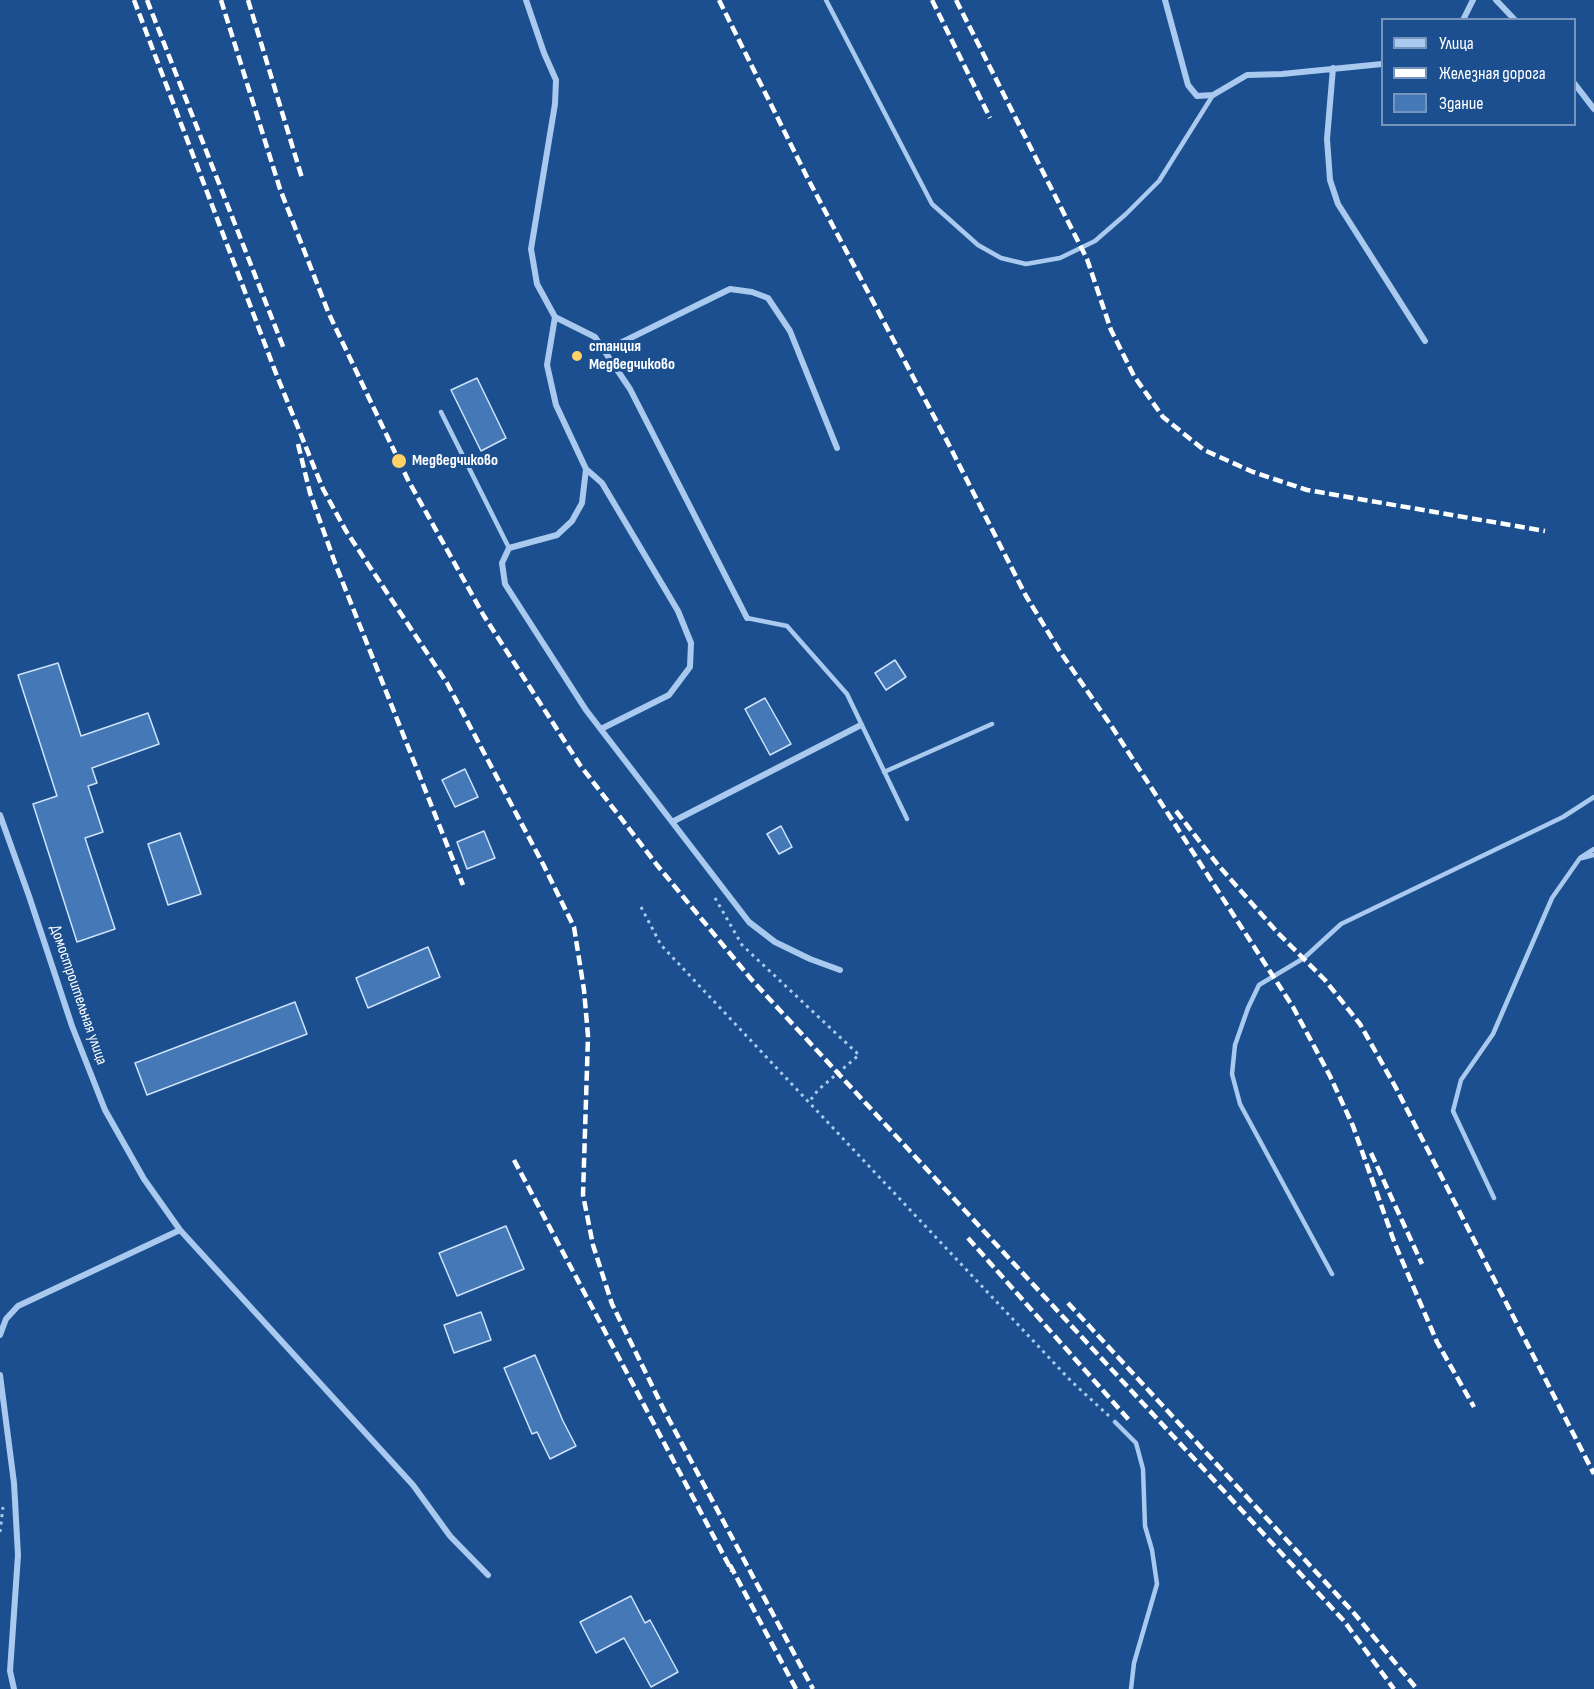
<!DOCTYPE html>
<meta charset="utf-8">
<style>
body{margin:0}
#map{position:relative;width:1594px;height:1689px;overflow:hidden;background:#1b4f8f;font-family:"Sofia Sans Condensed",sans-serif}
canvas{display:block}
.legend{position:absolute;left:1381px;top:18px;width:195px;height:108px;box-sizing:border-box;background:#1b4f8f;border:2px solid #7695bc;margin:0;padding:8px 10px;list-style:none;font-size:18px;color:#fff}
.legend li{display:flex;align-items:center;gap:12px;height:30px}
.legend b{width:30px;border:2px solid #7695bc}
</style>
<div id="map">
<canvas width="1594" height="1689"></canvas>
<ul class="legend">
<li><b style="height:8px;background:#a9c9ee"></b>Улица</li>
<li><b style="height:8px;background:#fff"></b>Железная дорога</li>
<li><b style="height:16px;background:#4478b7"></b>Здание</li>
</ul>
</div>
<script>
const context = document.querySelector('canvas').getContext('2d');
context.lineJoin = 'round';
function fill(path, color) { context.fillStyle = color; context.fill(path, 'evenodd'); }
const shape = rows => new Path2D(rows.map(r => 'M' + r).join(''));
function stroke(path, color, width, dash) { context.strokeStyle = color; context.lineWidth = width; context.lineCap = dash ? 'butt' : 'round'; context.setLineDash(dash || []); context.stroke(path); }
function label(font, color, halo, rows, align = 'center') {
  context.font = font + ' "Sofia Sans Condensed",sans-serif'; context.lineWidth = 6; context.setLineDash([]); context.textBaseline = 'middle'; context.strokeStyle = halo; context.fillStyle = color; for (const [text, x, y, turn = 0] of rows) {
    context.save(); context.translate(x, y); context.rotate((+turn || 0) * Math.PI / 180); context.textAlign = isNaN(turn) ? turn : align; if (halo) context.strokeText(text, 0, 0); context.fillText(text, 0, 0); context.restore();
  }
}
const building = shape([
 [477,378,506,438,481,451,451,390,477,378],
 [895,660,906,677,886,690,875,673,895,660],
 [58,663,81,736,148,713,159,744,92,768,97,783,88,786,103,832,85,838,115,929,77,942,33,804,57,796,18,675,58,663],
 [765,698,791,744,770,755,745,709,765,698],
 [465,769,478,797,455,807,442,780,465,769],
 [781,826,792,847,779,854,767,834,781,826],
 [484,831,495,858,467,869,457,842,484,831],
 [180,833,201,894,168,905,148,844,180,833],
 [428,947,440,977,368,1008,356,978,428,947],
 [295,1002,307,1034,147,1095,135,1063,295,1002],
 [506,1226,524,1269,457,1296,439,1253,506,1226],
 [481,1312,491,1340,454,1353,444,1325,481,1312],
 [535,1355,563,1421,576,1446,550,1459,537,1432,532,1434,504,1368,535,1355],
 [631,1596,645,1623,650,1620,678,1672,651,1687,624,1638,596,1653,580,1622,631,1596]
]);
const path = shape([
 [715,898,742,945,859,1055,818,1090,809,1102],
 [641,907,661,945,1071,1381,1109,1416],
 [0,1532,3,1507]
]);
const service = shape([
 [826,0,932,204,978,245,1001,258,1026,264,1060,258,1095,241,1126,214,1159,181,1213,95],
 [441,412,509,548],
 [747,618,787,626,847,694,907,819],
 [884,772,992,724],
 [1582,858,1594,855],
 [1494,1198,1453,1111,1461,1080,1493,1034,1552,898,1580,858,1594,849],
 [1332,1274,1240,1104,1232,1074,1235,1045,1248,1008,1259,985,1304,958,1341,924,1563,817,1594,797],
 [1115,1422,1136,1443,1143,1469,1145,1526,1152,1550,1157,1584,1134,1663,1131,1689]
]);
const minor = shape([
 [526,0,544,53,556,80,555,104,531,249,537,284,555,317,595,337,630,389,747,618],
 [1165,0,1188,85,1197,96,1213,95,1247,75,1282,74,1382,64],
 [1496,0,1515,20],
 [1463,20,1473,0],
 [1333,68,1327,139,1330,180,1338,204,1425,341],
 [1574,83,1594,109],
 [555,317,547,365,556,405,586,469,602,483,678,611,691,643,690,667,669,695,601,729],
 [604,351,730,289,752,292,768,298,790,331,837,448],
 [586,469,582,503,572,521,557,535,509,548,502,563,505,584,586,710,749,922,775,942,810,959,840,970],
 [0,815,29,896,72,1026,105,1110,144,1179,180,1230,413,1485,450,1536,488,1575],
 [672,822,861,725],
 [0,1335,6,1319,18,1306,180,1230],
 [0,1375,14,1483,18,1555,10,1671,14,1689]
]);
const rail = shape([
 [134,0,277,376,323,489,346,531,447,683,544,866,574,927,584,990,588,1036,583,1195,593,1245,612,1304,665,1412,813,1689],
 [147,0,284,349],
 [221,0,280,189,329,314,408,480,484,616,580,765,657,865,751,979,1344,1621,1394,1689],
 [248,0,302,178],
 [719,0,807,177,947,441,1026,596,1059,650,1112,727,1293,1007,1330,1076,1353,1126,1395,1244,1437,1342,1474,1407],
 [932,0,990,118],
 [956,0,1087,259,1111,330,1134,376,1163,417,1204,450,1253,472,1307,490,1545,531],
 [298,444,310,493,335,563,463,885],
 [1176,811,1218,865,1278,933,1325,980,1360,1024,1396,1088,1594,1474],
 [1371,1153,1422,1264],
 [514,1160,732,1571],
 [968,1238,1129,1420],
 [1068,1303,1353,1612,1417,1689],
 [730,1565,796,1689]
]);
const markers = [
 [577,356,6,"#ffd166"],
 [399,461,8,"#ffd166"]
];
const poiNames = [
 ["станция",589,347],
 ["Медведчиково",589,365],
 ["Медведчиково",412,461]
];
const streetNames = [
 ["Домостроительная улица",78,995,71]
];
fill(building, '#4478b7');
stroke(building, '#cfe3fa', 1.5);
stroke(path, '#a9c9ee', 3, [3, 4.5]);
stroke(service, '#a9c9ee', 4.5);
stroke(minor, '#a9c9ee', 6);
stroke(rail, '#fff', 4.5, [10, 4.5]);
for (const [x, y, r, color] of markers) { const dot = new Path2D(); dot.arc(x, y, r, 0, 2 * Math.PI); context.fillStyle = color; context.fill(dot); stroke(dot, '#1b4f8f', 2); }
label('bold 16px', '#fff', '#1b4f8f', poiNames, 'left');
label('16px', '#fff', '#1b4f8f', streetNames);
</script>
